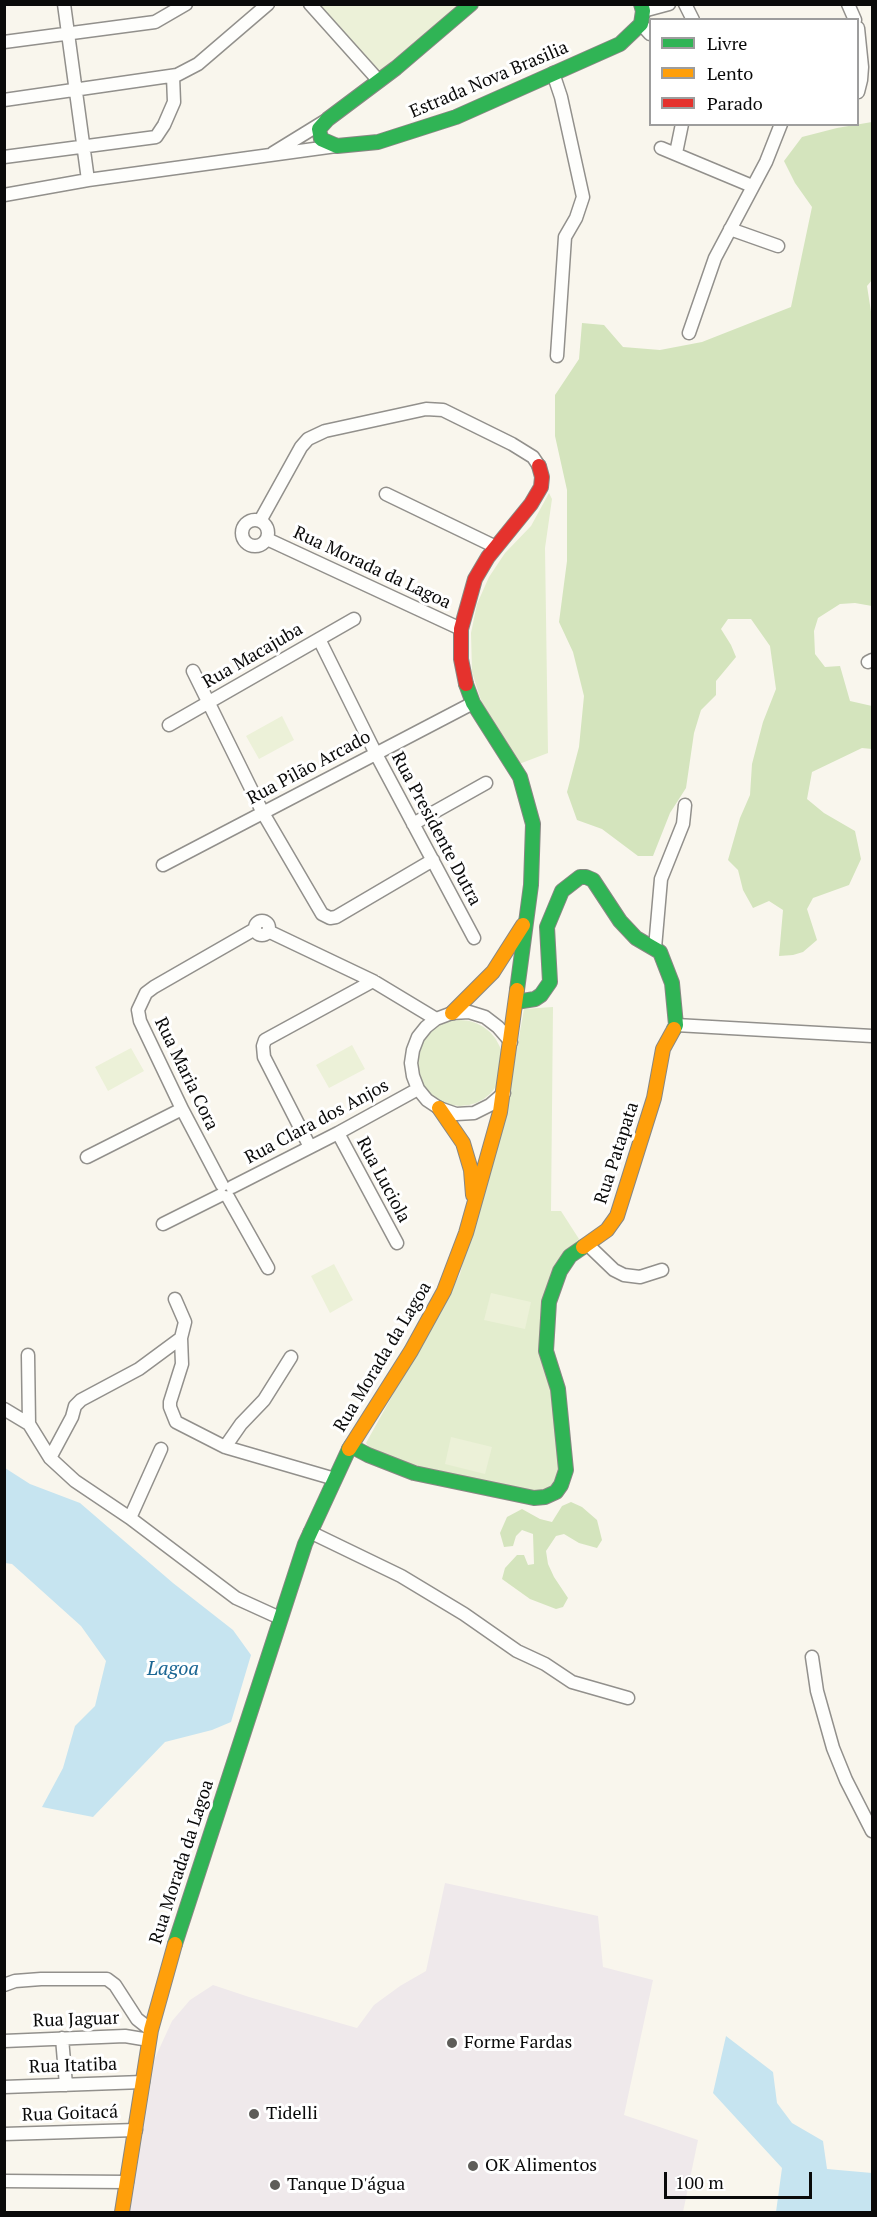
<!DOCTYPE html>
<meta charset="utf-8">
<style>
body{margin:0}
#map{position:relative;width:877px;height:2217px;overflow:hidden;background:#f9f6ed;font-family:"PT Serif",serif}
canvas{display:block}
.frame{position:absolute;inset:0;border:6px solid #0a0a0a;pointer-events:none}
.legend{position:absolute;left:649px;top:18px;width:210px;height:108px;box-sizing:border-box;background:#fff;border:2px solid #9d9d9d;margin:0;padding:8px 10px;list-style:none;font-size:18px;color:#0a0a0a}
.legend li{display:flex;align-items:center;gap:12px;height:30px}
.legend b{width:30px;border:2px solid #9d9d9d}
.scale{position:absolute;left:664px;top:2172px;width:148px;height:27px;box-sizing:border-box;border:3px solid #0a0a0a;border-top:0;padding-left:8px;font-size:18px;line-height:21px;white-space:nowrap;color:#0a0a0a;-webkit-text-stroke:4px #fff;paint-order:stroke}
</style>
<div id="map">
<canvas width="877" height="2217"></canvas>
<div class="frame"></div>
<ul class="legend">
<li><b style="height:8px;background:#30b455"></b>Livre</li>
<li><b style="height:8px;background:#ff9f0a"></b>Lento</li>
<li><b style="height:8px;background:#e5322d"></b>Parado</li>
</ul>
<div class="scale">100 m</div>
</div>
<script>
const context = document.querySelector('canvas').getContext('2d');
context.lineJoin = 'round';
function fill(path, color) { context.fillStyle = color; context.fill(path, 'evenodd'); }
const shape = rows => new Path2D(rows.map(r => 'M' + r).join(''));
function stroke(path, color, width, dash) { context.strokeStyle = color; context.lineWidth = width; context.lineCap = dash ? 'butt' : 'round'; context.setLineDash(dash || []); context.stroke(path); }
function label(font, color, halo, rows, align = 'center') {
  context.font = font + ' "PT Serif",serif'; context.lineWidth = 6; context.setLineDash([]); context.textBaseline = 'middle'; context.strokeStyle = halo; context.fillStyle = color; for (const [text, x, y, turn = 0] of rows) {
    context.save(); context.translate(x, y); context.rotate((+turn || 0) * Math.PI / 180); context.textAlign = isNaN(turn) ? turn : align; if (halo) context.strokeText(text, 0, 0); context.fillText(text, 0, 0); context.restore();
  }
}
const industrial = shape([
 [445,1883,598,1916,603,1967,653,1980,624,2115,698,2140,683,2212,130,2212,155,2058,172,2021,190,2000,213,1985,249,1997,357,2028,374,2005,400,1986,426,1971]
]);
const green = shape([
 [549,493,552,499,545,548,548,753,519,764,484,710,472,672,471,633,477,604,489,577,505,553,531,526],
 [553,1007,551,1211,561,1211,579,1239,557,1266,545,1305,556,1389,559,1474,552,1486,542,1494,413,1467,373,1454,366,1443,460,1274,512,1076,524,1009],
 '417 1063a43 43 0 1 1 86 0a43 43 0 1 1-86 0Z'
]);
const forest = shape([
 [872,122,872,280,867,286,872,318,872,606,855,603,840,604,818,618,814,631,815,654,825,667,840,666,850,701,872,706,872,749,862,748,812,772,807,799,824,813,855,831,861,859,849,885,813,898,807,909,817,940,803,952,793,955,779,956,783,910,769,901,753,908,743,890,738,870,728,860,740,818,750,795,752,764,763,722,776,689,770,646,751,619,728,619,721,629,731,645,736,657,716,681,716,695,701,710,694,733,686,788,670,813,653,856,638,856,602,829,577,820,567,792,579,747,584,696,573,652,559,622,567,561,567,490,555,436,555,395,579,359,582,323,604,325,623,347,660,350,702,342,791,307,812,207,795,183,784,161,802,137,837,128],
 [571,1502,582,1507,597,1520,602,1540,597,1548,579,1543,564,1534,556,1536,546,1551,548,1564,554,1577,568,1598,563,1607,556,1609,530,1599,502,1579,505,1568,517,1555,524,1555,528,1565,534,1564,533,1534,522,1530,516,1536,513,1546,504,1547,500,1533,507,1517,522,1509,540,1519,552,1522,562,1506]
]);
const pitch = shape([
 [307,5,459,5,370,79],
 [282,716,294,740,259,759,246,736],
 [352,1045,365,1069,329,1088,316,1065],
 [131,1048,144,1071,108,1091,95,1067],
 [334,1264,353,1300,330,1313,311,1276],
 [491,1293,531,1302,525,1329,484,1320],
 [451,1437,492,1447,485,1474,445,1464]
]);
const water = shape([
 [5,1468,30,1484,80,1503,173,1583,233,1630,251,1655,231,1722,212,1730,165,1742,93,1817,42,1807,63,1768,75,1726,95,1706,106,1661,81,1626,12,1564,5,1563],
 [726,2036,773,2072,777,2103,792,2123,823,2141,827,2169,872,2173,872,2212,776,2212,782,2168,713,2093]
]);
const street = shape([
 [64,4,88,180],
 [310,4,379,81],
 [685,4,693,20],
 [848,4,855,20],
 [643,11,669,4],
 [641,24,650,34],
 [858,28,862,67,861,80,858,92],
 [4,42,155,22,186,4],
 [553,73,561,97,583,197,576,218,565,237,557,356],
 [4,100,177,75,198,64,268,4],
 [661,148,752,186],
 [273,153,325,121],
 [676,153,682,124],
 [4,157,156,137,164,125,174,102,173,76],
 [4,195,88,180,336,146],
 [730,229,778,246],
 [689,333,715,258,766,162,781,124],
 [386,494,496,547],
 '242 533a13 13 0 1 1 26 0a13 13 0 1 1-26 0Z',
 [260,521,301,447,308,439,325,431,426,409,443,410,512,444,533,457,539,466],
 [267,539,461,629],
 [319,639,376,754,474,938],
 [868,662,872,660],
 [193,671,263,813,322,914,330,918,336,917,433,860],
 [169,725,354,619],
 [413,824,486,783],
 [163,865,473,703],
 '255 928a7 7 0 1 1 14 0a7 7 0 1 1-14 0Z',
 [268,931,373,981,436,1019],
 [655,948,661,879,683,824,685,805],
 [676,1025,872,1036],
 [504,1093,490,1105,474,1113,456,1114,439,1108,427,1100,418,1089,413,1076,411,1063,413,1050,418,1037,426,1027,436,1019,452,1013,469,1012,485,1017,498,1027,511,1042],
 [338,1133,397,1243],
 [310,1147,264,1057,263,1046,265,1040,373,981],
 [87,1157,182,1109],
 [222,1185,182,1109,140,1021,138,1010,146,993,154,987,255,929],
 [232,1187,338,1133,418,1089],
 [228,1197,268,1268],
 [163,1224,221,1195],
 [588,1245,614,1270,624,1275,640,1277,662,1270],
 [175,1299,185,1322,181,1338,182,1364,170,1402,170,1407,176,1422,225,1447,335,1479],
 [28,1355,29,1424],
 [4,1409,29,1424,50,1458,75,1481,130,1518,236,1598,280,1618],
 [225,1447,241,1424,264,1400,291,1357],
 [50,1458,72,1417,75,1406,81,1400,139,1369,181,1338],
 [130,1518,161,1449],
 [310,1532,401,1576,464,1614,517,1651,545,1664,572,1682,628,1698],
 [812,1657,817,1691,833,1748,846,1780,872,1831],
 [4,1985,15,1981,41,1979,107,1979,115,1985,137,2019,151,2030],
 [62,2038,66,2085],
 [4,2041,125,2036,149,2040],
 [4,2087,143,2082],
 [4,2134,136,2130],
 [4,2181,127,2182]
]);
const fast = shape([
 [471,4,396,68,328,119,319,129,321,139,337,146,378,142,456,117,620,44,641,24,643,11,641,4],
 [466,684,473,703,520,777,533,824,531,885,517,990],
 [516,1002,535,999,541,995,550,982,547,927,562,891,580,877,586,877,593,880,620,921,636,938,660,952,672,983,676,1025,674,1029],
 [351,1446,368,1455,414,1473,534,1498,545,1497,556,1492,561,1485,566,1470,558,1389,546,1351,549,1302,560,1271,570,1256,583,1247],
 [175,1944,305,1544,349,1449]
]);
const slow = shape([
 [452,1013,493,972,523,925],
 [439,1108,463,1143,471,1170,473,1195],
 [583,1247,607,1230,617,1216,654,1098,663,1049,674,1029],
 [349,1449,411,1351,444,1291,466,1233,500,1112,517,990],
 [122,2212,151,2030,175,1944]
]);
const jam = shape([
 [466,684,461,659,461,629,475,579,488,557,531,504,541,487,542,477,539,466]
]);
const markers = [
 [452,2043,6,"#5e5d59"],
 [254,2114,6,"#5e5d59"],
 [473,2166,6,"#5e5d59"],
 [275,2185,6,"#5e5d59"]
];
const streetNames = [
 ["Estrada Nova Brasilia",489,80,-23],
 ["Rua Morada da Lagoa",372,568,25],
 ["Rua Macajuba",253,656,-30],
 ["Rua Pilão Arcado",309,768,-28],
 ["Rua Presidente Dutra",436,829,62],
 ["Rua Maria Cora",186,1074,64],
 ["Rua Clara dos Anjos",317,1122,-28],
 ["Rua Patapata",617,1153,-72],
 ["Rua Luciola",383,1180,62],
 ["Rua Morada da Lagoa",383,1357,-59],
 ["Rua Morada da Lagoa",182,1862,-72],
 ["Rua Jaguar",76,2020,-2],
 ["Rua Itatiba",73,2066,-2],
 ["Rua Goitacá",70,2114,-2]
];
const poiNames = [
 ["Forme Fardas",464,2043],
 ["Tidelli",266,2114],
 ["OK Alimentos",485,2166],
 ["Tanque D'água",287,2185]
];
const waterNames = [
 ["Lagoa",173,1669]
];
fill(industrial, '#efe9eb');
fill(green, '#e3edce');
fill(forest, '#d4e4bd');
fill(pitch, '#ecf1d8');
fill(water, '#c6e4f0');
stroke(street, '#92908c', 15);
stroke(fast, '#888783', 16);
stroke(slow, '#888783', 16);
stroke(jam, '#888783', 16);
stroke(street, '#fefefc', 12);
stroke(fast, '#30b455', 14);
stroke(slow, '#ff9f0a', 14);
stroke(jam, '#e5322d', 14);
for (const [x, y, r, color] of markers) { const dot = new Path2D(); dot.arc(x, y, r, 0, 2 * Math.PI); context.fillStyle = color; context.fill(dot); stroke(dot, '#fff', 2); }
label('18px', '#0a0a0a', '#fff', streetNames);
label('18px', '#0a0a0a', '#fff', poiNames, 'left');
label('italic 20px', '#1b6693', '#fff', waterNames);
</script>
